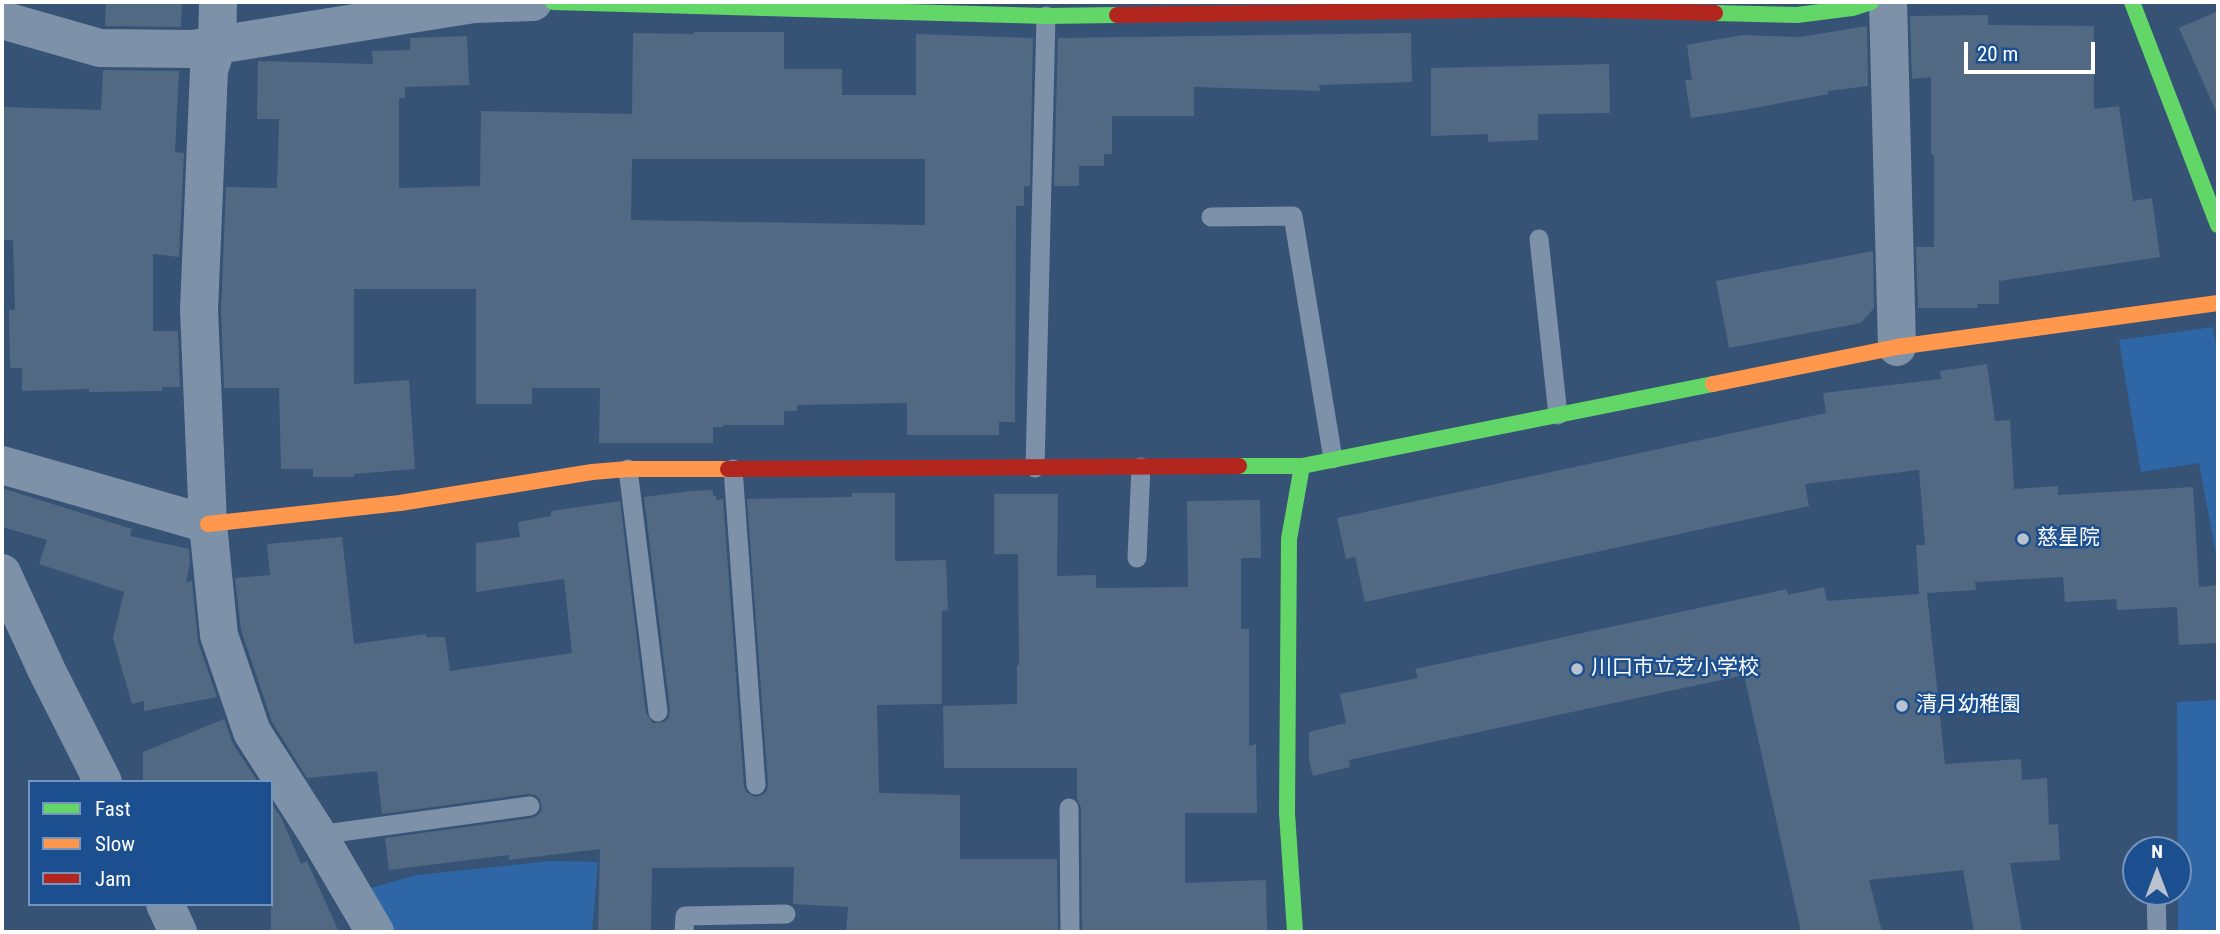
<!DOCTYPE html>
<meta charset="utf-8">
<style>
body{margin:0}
#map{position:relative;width:2220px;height:934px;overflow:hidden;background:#365274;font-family:"Roboto Condensed",sans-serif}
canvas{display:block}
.frame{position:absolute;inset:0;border:4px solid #fff;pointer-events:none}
.legend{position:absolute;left:28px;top:780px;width:245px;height:126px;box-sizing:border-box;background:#1b4f8f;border:2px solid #7695bc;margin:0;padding:9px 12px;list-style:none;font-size:21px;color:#fff}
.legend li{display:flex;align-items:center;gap:14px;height:35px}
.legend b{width:35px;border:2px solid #7695bc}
.north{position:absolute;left:2122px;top:836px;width:70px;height:70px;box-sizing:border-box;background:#1b4f8f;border:2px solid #7695bc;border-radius:50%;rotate:0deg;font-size:19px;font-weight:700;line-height:28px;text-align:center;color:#fff}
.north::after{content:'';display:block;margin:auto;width:24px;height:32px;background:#b9c2ce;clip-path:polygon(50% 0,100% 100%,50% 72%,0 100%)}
.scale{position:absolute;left:1964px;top:42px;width:131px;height:32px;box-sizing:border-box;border:4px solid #fff;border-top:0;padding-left:9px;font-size:21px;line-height:24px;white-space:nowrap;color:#fff;-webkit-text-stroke:5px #1b4f8f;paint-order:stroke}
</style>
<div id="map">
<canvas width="2220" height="934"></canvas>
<div class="frame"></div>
<ul class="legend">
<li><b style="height:9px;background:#63d668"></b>Fast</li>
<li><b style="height:9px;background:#ff974d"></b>Slow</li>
<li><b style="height:9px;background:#b3261e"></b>Jam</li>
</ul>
<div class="north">N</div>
<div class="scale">20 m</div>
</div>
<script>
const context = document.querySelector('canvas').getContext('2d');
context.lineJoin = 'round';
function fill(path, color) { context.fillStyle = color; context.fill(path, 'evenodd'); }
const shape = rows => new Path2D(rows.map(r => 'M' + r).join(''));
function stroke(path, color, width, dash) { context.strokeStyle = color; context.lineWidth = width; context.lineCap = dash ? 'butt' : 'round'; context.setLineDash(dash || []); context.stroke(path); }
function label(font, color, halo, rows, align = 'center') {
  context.font = font + ' "Roboto Condensed","Noto Sans JP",sans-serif'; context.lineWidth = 5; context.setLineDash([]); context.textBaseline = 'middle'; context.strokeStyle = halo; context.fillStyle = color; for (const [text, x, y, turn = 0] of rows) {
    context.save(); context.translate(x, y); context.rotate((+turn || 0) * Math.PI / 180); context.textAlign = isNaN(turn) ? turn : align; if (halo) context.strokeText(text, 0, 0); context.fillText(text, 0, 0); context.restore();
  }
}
const green = shape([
 [2213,327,2218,356,2218,566,2199,463,2141,472,2119,340],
 [2218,700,2218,932,2178,932,2177,702],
 [551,861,598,862,592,932,390,932,363,890,417,875]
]);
const building = shape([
 [106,2,182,2,181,27,105,26],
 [2218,11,2218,116,2179,28],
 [1988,15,1988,25,2094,26,2094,109,2119,106,2133,201,2152,198,2160,257,1999,281,1999,304,1977,304,1978,308,1918,308,1916,247,1934,247,1934,155,1931,155,1931,77,1912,79,1910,16],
 [1867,26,1868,86,1828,91,1828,94,1744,110,1691,118,1685,80,1692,80,1687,45,1742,35,1800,37],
 [694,32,784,32,784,69,842,69,842,95,916,95,916,34,1033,38,1030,186,1024,186,1024,206,1016,206,1015,422,999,422,999,435,907,435,907,403,797,405,797,411,784,411,784,425,723,425,723,427,713,427,713,443,599,443,600,388,532,388,532,404,476,404,476,289,354,289,354,384,409,380,415,469,354,474,354,477,313,477,313,469,281,469,279,388,224,388,221,310,226,187,277,188,279,119,257,119,258,61,373,64,372,51,410,50,410,38,467,36,469,85,405,87,405,98,399,98,399,188,480,186,481,111,632,114,633,33,694,34],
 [632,159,925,159,925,225,631,220],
 [1411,33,1412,82,1319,85,1320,91,1194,87,1194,116,1112,116,1112,154,1104,154,1104,166,1079,166,1079,186,1054,186,1058,38],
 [1609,64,1610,113,1538,114,1538,140,1488,142,1488,134,1431,136,1431,68],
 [103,70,179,71,175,152,184,153,179,257,153,254,153,331,178,331,180,387,162,387,162,391,89,392,89,389,22,391,22,368,10,368,9,310,15,310,13,240,2,240,2,107,101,110],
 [1873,251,1874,308,1861,323,1729,348,1716,281],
 [1987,364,1995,421,2010,420,2014,489,2058,486,2058,495,2193,487,2199,587,2218,585,2218,643,2179,645,2177,607,2117,610,2116,599,2065,602,2063,577,1975,582,1976,590,1927,593,1945,764,2021,759,2022,780,2047,778,2049,825,2058,824,2060,860,2010,863,2022,932,1974,932,1963,870,1869,880,1882,932,1801,932,1744,675,1349,760,1350,767,1313,776,1309,760,1309,732,1346,723,1340,694,1418,678,1415,669,1787,589,1788,595,1824,587,1827,601,1919,594,1916,545,1925,545,1919,470,1805,484,1809,506,1365,602,1355,557,1346,559,1337,518,1826,413,1823,393,1941,379,1940,371],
 [2,488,132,529,130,536,189,549,190,563,186,582,192,581,198,642,217,697,144,711,144,701,132,704,113,638,124,592,39,564,47,540,2,527],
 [713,490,713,496,716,496,716,500,723,499,744,786,746,792,756,797,762,795,767,791,768,784,747,499,852,497,852,493,895,493,895,561,946,560,948,610,942,611,942,704,877,705,879,793,960,795,960,859,1057,859,1058,932,846,932,848,907,793,904,794,867,652,868,651,932,598,932,600,849,509,860,509,855,389,870,385,838,532,818,538,815,542,810,540,799,535,795,528,794,382,814,377,771,307,778,272,722,241,630,235,578,270,575,267,544,342,537,354,644,426,634,426,637,445,637,450,671,572,653,564,579,476,592,476,543,520,537,518,522,551,516,551,511,620,501,646,713,653,723,665,722,669,717,670,710,644,497,691,491],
 [994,494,1058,494,1057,576,1096,575,1096,588,1188,587,1187,501,1260,500,1261,558,1241,558,1241,629,1249,629,1249,746,1256,744,1257,813,1185,813,1185,883,1266,880,1267,932,1082,932,1081,808,1077,799,1077,768,944,768,943,706,1017,704,1017,665,1019,665,1018,554,994,554],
 [224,719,233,744,258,782,143,782,143,752],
 [271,803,282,819,301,864,307,861,339,932,271,932]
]);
const lane = shape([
 [1211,217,1293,216,1333,459],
 [1539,239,1558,415],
 [1035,468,1046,16],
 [628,469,658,712],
 [733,469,756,785],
 [1137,558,1141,467],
 [1069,808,1070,932],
 [318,835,530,806],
 [2156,892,2157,932],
 [684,932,685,916,786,914]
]);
const street = shape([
 [218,2,217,46,209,70,199,310,208,524,219,635,252,732,318,835,375,932],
 [1888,2,1897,347],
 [2,20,100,48,192,49,474,4,533,2],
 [2,465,208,524],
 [2,573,47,671,103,782],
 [165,904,178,932]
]);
const fast = shape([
 [553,2,1046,16,1117,15],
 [2132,2,2218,225],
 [1715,13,1797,15,1852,8,1871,2],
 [1239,466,1302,466,1713,384],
 [1295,932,1287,813,1289,539,1302,466]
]);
const slow = shape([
 [1713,384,1897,347,2218,303],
 [208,524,400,503,592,472,628,469,728,469]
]);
const jam = shape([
 [1117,15,1561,9,1715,13],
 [728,469,1239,466]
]);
const markers = [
 [2023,539,7,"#b9c2ce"],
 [1577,669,7,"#b9c2ce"],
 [1902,706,7,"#b9c2ce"]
];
const poiNames = [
 ["慈星院",2037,539],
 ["川口市立芝小学校",1591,669],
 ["清月幼稚園",1916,706]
];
fill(green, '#2f66a5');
fill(building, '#526984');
stroke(lane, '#7d92a8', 19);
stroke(street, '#7d92a8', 38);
stroke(fast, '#63d668', 16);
stroke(slow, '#ff974d', 16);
stroke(jam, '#b3261e', 16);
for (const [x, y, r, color] of markers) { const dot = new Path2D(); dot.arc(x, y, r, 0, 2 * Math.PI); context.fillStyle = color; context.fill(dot); stroke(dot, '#1b4f8f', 2.5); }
label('21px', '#fff', '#1b4f8f', poiNames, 'left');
</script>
